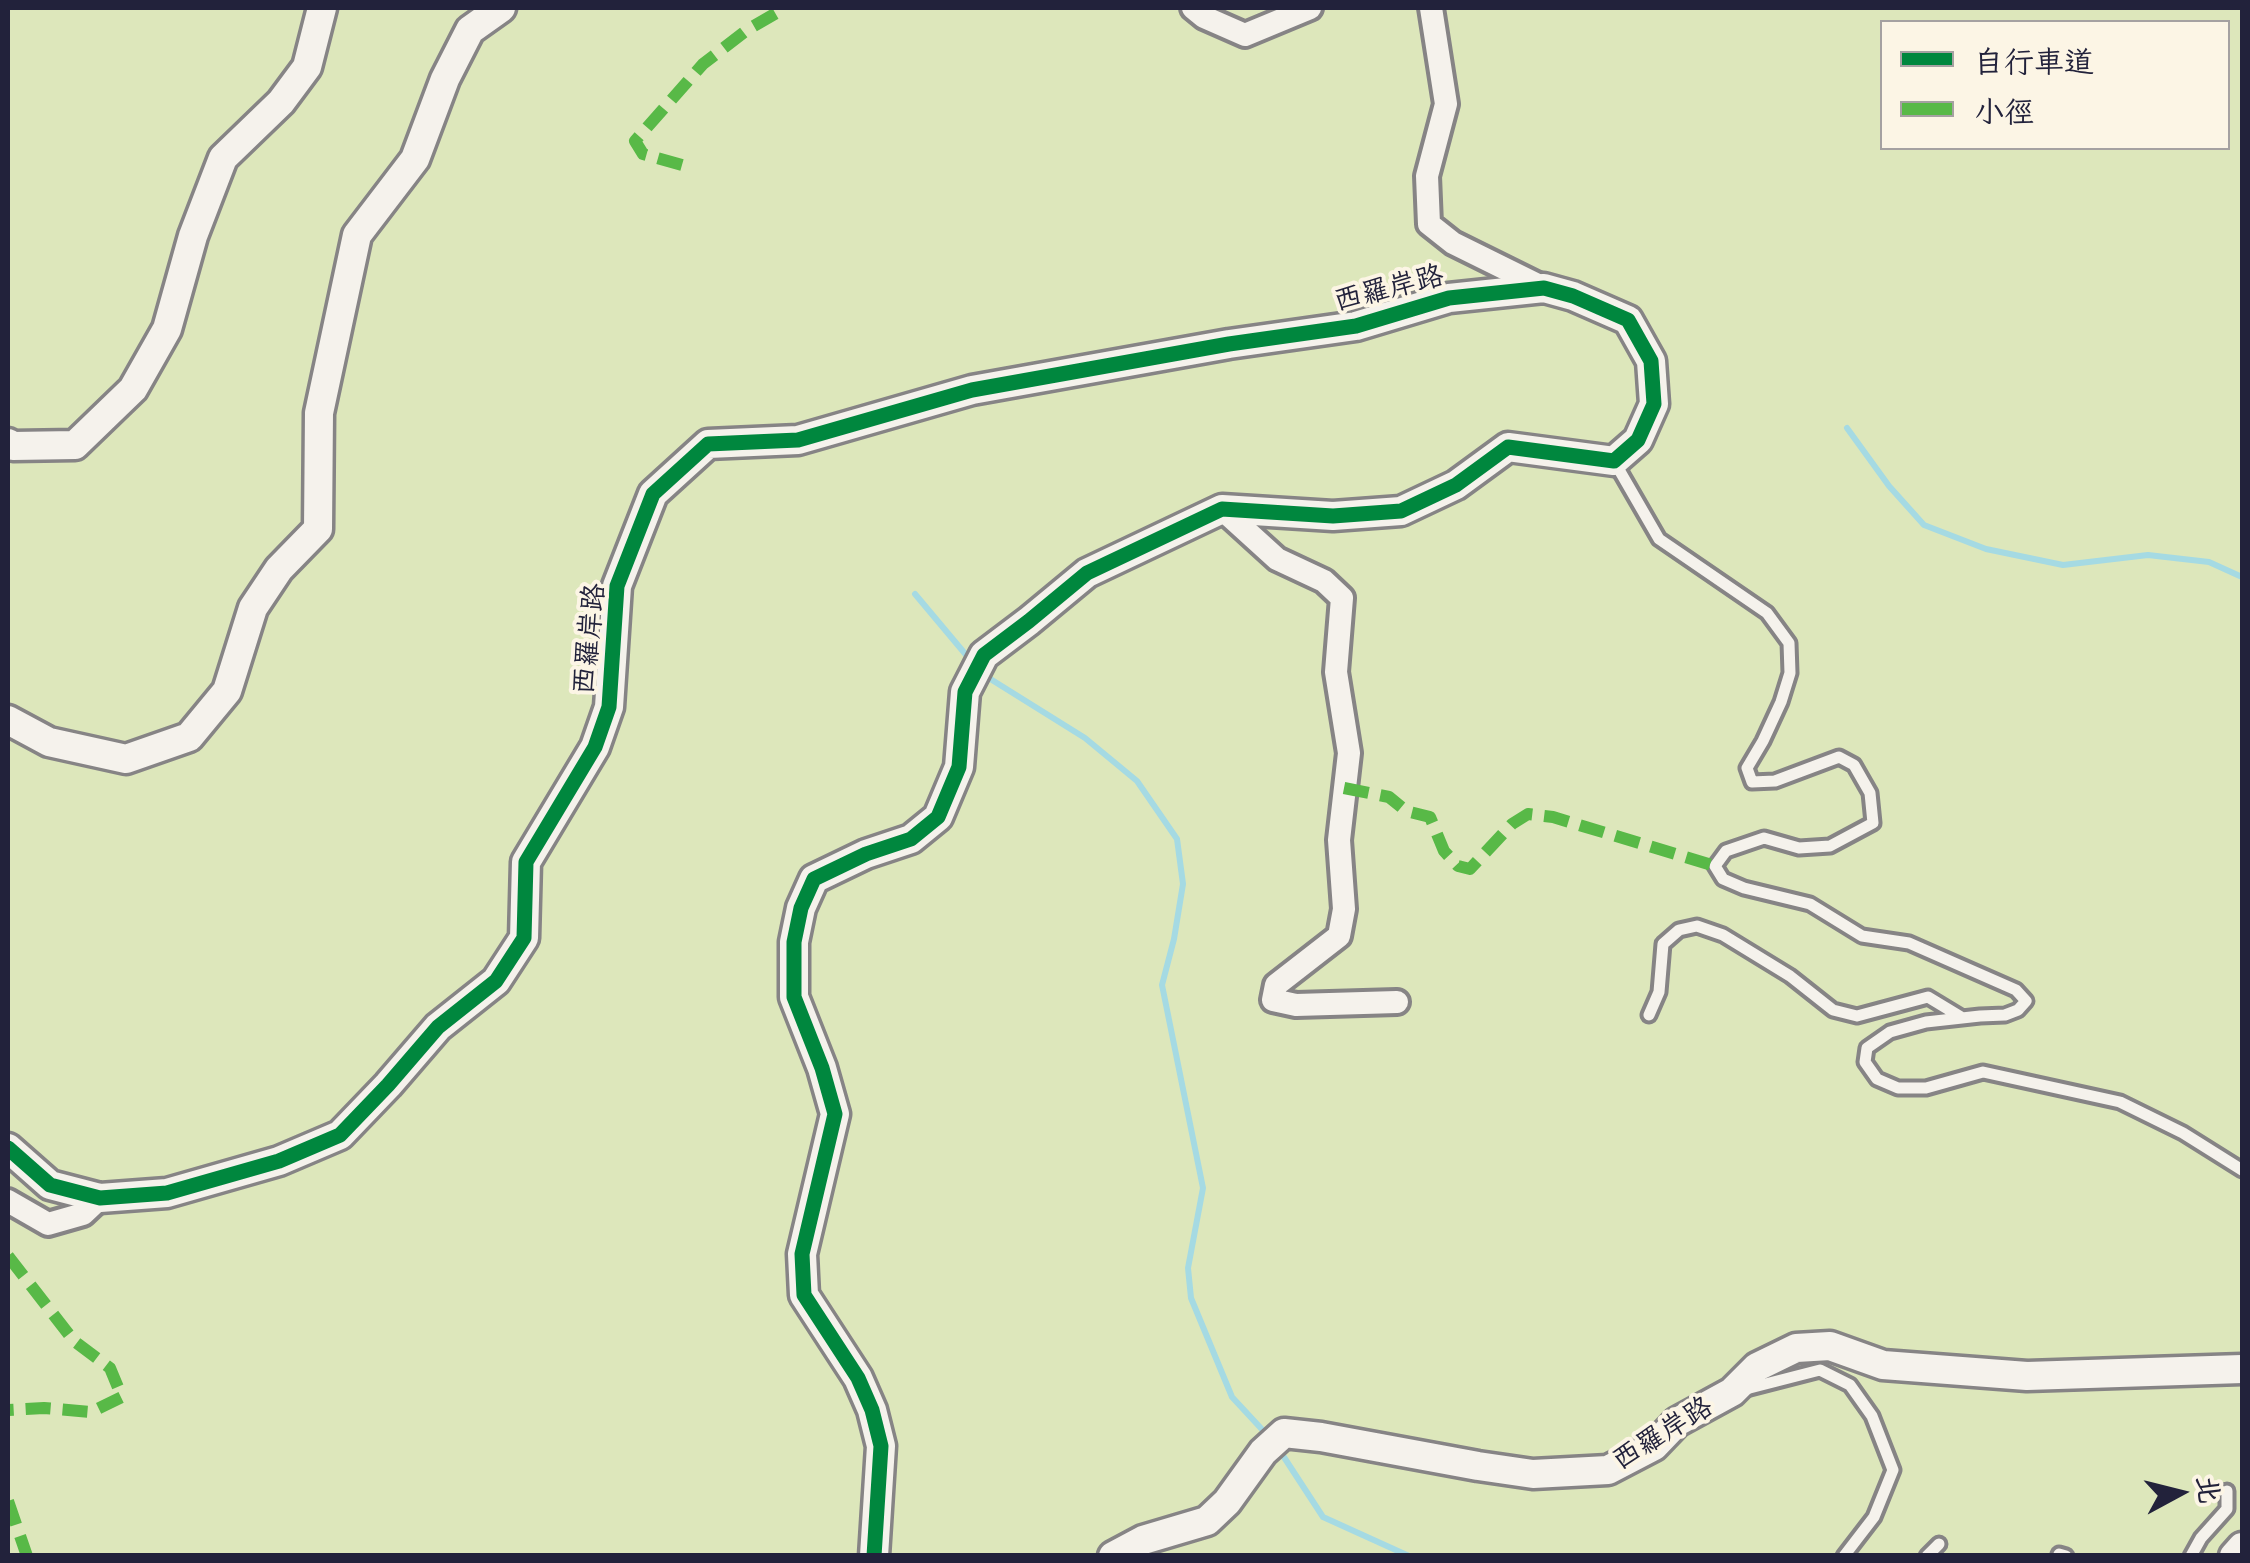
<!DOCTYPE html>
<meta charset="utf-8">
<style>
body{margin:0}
#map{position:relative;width:2250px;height:1563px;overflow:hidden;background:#f7f3ea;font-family:"Playpen Sans","LXGW WenKai TC",sans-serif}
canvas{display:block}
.frame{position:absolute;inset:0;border:10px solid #22223b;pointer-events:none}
.legend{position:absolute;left:1880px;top:20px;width:350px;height:130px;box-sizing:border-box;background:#fcf5e5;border:2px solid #a5a1a1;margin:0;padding:12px 18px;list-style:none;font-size:30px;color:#22223b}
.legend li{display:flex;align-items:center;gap:20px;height:50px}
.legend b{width:50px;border:2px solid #a5a1a1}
.north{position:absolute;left:2130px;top:1443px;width:100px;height:100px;-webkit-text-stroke:8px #fcf5e5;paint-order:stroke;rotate:83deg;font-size:28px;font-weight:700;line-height:40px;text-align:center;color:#22223b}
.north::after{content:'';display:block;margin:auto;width:35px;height:45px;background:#22223b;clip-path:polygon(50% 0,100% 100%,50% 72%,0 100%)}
</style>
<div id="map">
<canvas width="2250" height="1563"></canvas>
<div class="frame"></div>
<ul class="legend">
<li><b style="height:12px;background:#00873e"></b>自行車道</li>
<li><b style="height:12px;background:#58b947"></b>小徑</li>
</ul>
<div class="north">北</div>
</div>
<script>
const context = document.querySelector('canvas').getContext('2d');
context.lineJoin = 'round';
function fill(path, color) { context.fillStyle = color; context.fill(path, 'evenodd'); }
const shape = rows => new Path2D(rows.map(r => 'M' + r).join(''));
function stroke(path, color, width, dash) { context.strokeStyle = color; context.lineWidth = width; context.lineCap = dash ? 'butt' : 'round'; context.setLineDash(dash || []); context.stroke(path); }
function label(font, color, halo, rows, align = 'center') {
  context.font = font + ' "Playpen Sans","LXGW WenKai TC",sans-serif'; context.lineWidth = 8; context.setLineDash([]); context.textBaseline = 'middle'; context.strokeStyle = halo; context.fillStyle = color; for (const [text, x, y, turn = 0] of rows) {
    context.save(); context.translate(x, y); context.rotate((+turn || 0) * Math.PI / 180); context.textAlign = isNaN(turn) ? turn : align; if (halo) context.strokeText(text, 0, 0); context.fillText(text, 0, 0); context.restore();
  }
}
const green = shape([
 [8,8,2242,8,2242,1555,8,1555],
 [1882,22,2228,22,2228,148,1882,148]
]);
const stream = shape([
 [1847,428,1889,486,1924,525,1986,549,2063,565,2148,555,2209,562,2242,577],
 [915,594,972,662],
 [984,675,1085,738,1137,781,1177,839,1183,884,1174,939,1162,985,1203,1188,1188,1268,1191,1298,1232,1397,1270,1438],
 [1278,1448,1323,1517,1409,1556]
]);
const service = shape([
 [1614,461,1659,539,1767,613,1789,643,1790,673,1781,702,1763,741,1747,768,1752,782,1775,781,1839,757,1854,765,1870,793,1873,823,1830,846,1799,848,1764,838,1726,851,1715,866,1723,879,1744,888,1810,904,1862,936,1909,943,2016,990,2026,1001,2018,1010,2005,1015,1980,1016,1926,1022,1890,1032,1867,1048,1865,1062,1877,1079,1898,1088,1926,1088,1983,1072,2120,1102,2183,1133,2242,1170],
 [1649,1015,1659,992,1663,944,1679,930,1697,926,1723,935,1790,976,1833,1010,1857,1016,1928,997,1961,1017],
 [1746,1389,1820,1370,1850,1385,1872,1416,1893,1470,1874,1517,1844,1556],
 [2059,1554,2066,1556],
 [1927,1556,1939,1544],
 [2191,1556,2201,1538,2227,1509,2227,1491]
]);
const minor = shape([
 [1193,8,1204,17,1245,35,1310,8],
 [1431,8,1446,104,1427,176,1429,224,1453,243,1544,288],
 [1222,509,1277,559,1324,581,1342,598,1336,672,1349,753,1339,840,1344,909,1339,936,1276,985,1273,1000,1296,1005,1397,1002],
 [8,1201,48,1224,83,1214,100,1198]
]);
const tertiary = shape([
 [8,443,13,446,75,445,133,389,167,329,193,236,223,158,281,102,307,67,322,8],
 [8,720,49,742,126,759,189,737,227,691,253,608,279,569,318,529,319,413,357,235,415,159,445,79,470,30,501,8],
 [8,1148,50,1185,100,1198,167,1193,279,1161,340,1135,388,1085,438,1027,496,981,524,938,526,862,595,747,609,707,617,586,653,494,708,444,798,440,972,390,1229,344,1356,326,1449,298,1544,288,1573,296,1628,320,1651,361,1654,404,1638,440,1614,461,1508,447,1456,485,1401,511,1333,516,1222,509,1087,573,1029,621,984,655,965,692,959,767,938,817,911,839,866,854,814,879,801,908,794,942,794,997,822,1068,835,1114,802,1254,804,1295,858,1378,872,1410,881,1446,874,1556],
 [1113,1556,1143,1540,1207,1521,1227,1502,1263,1452,1284,1433,1321,1437,1478,1466,1533,1474,1608,1470,1654,1446,1677,1422,1732,1392,1757,1367,1796,1348,1830,1346,1883,1365,2027,1376,2242,1369],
 [2234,1556,2242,1547]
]);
const quiet = shape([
 [682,165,643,154,635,141,703,64,747,30,785,8],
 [1344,788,1389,797,1406,811,1430,817,1444,851,1458,866,1470,869,1512,824,1528,814,1553,817,1715,866],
 [8,1256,74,1341,110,1368,122,1397,91,1412,44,1408,8,1410],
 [8,1501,27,1556]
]);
const cycleway = shape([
 [8,1148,50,1185,100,1198,167,1193,279,1161,340,1135,388,1085,438,1027,496,981,524,938,526,862,595,747,609,707,617,586,653,494,708,444,798,440,972,390,1229,344,1356,326,1449,298,1544,288,1573,296,1628,320,1651,361,1654,404,1638,440,1614,461,1508,447,1456,485,1401,511,1333,516,1222,509,1087,573,1029,621,984,655,965,692,959,767,938,817,911,839,866,854,814,879,801,908,794,942,794,997,822,1068,835,1114,802,1254,804,1295,858,1378,872,1410,881,1446,874,1556]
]);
const streetNames = [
 ["西羅岸路",1389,289,-14],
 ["西羅岸路",590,639,-84],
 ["西羅岸路",1663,1434,-32]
];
fill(green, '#dde7bb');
stroke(stream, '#a5dae3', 6);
stroke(service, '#868485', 19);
stroke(minor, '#868485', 30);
stroke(tertiary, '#868485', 35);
stroke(service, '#f5f2ec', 11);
stroke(minor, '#f5f2ec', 22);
stroke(tertiary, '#f5f2ec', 28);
stroke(quiet, '#58b947', 12, [25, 12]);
stroke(cycleway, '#00873e', 15);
label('28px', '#22223b', '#fcf5e5', streetNames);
</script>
